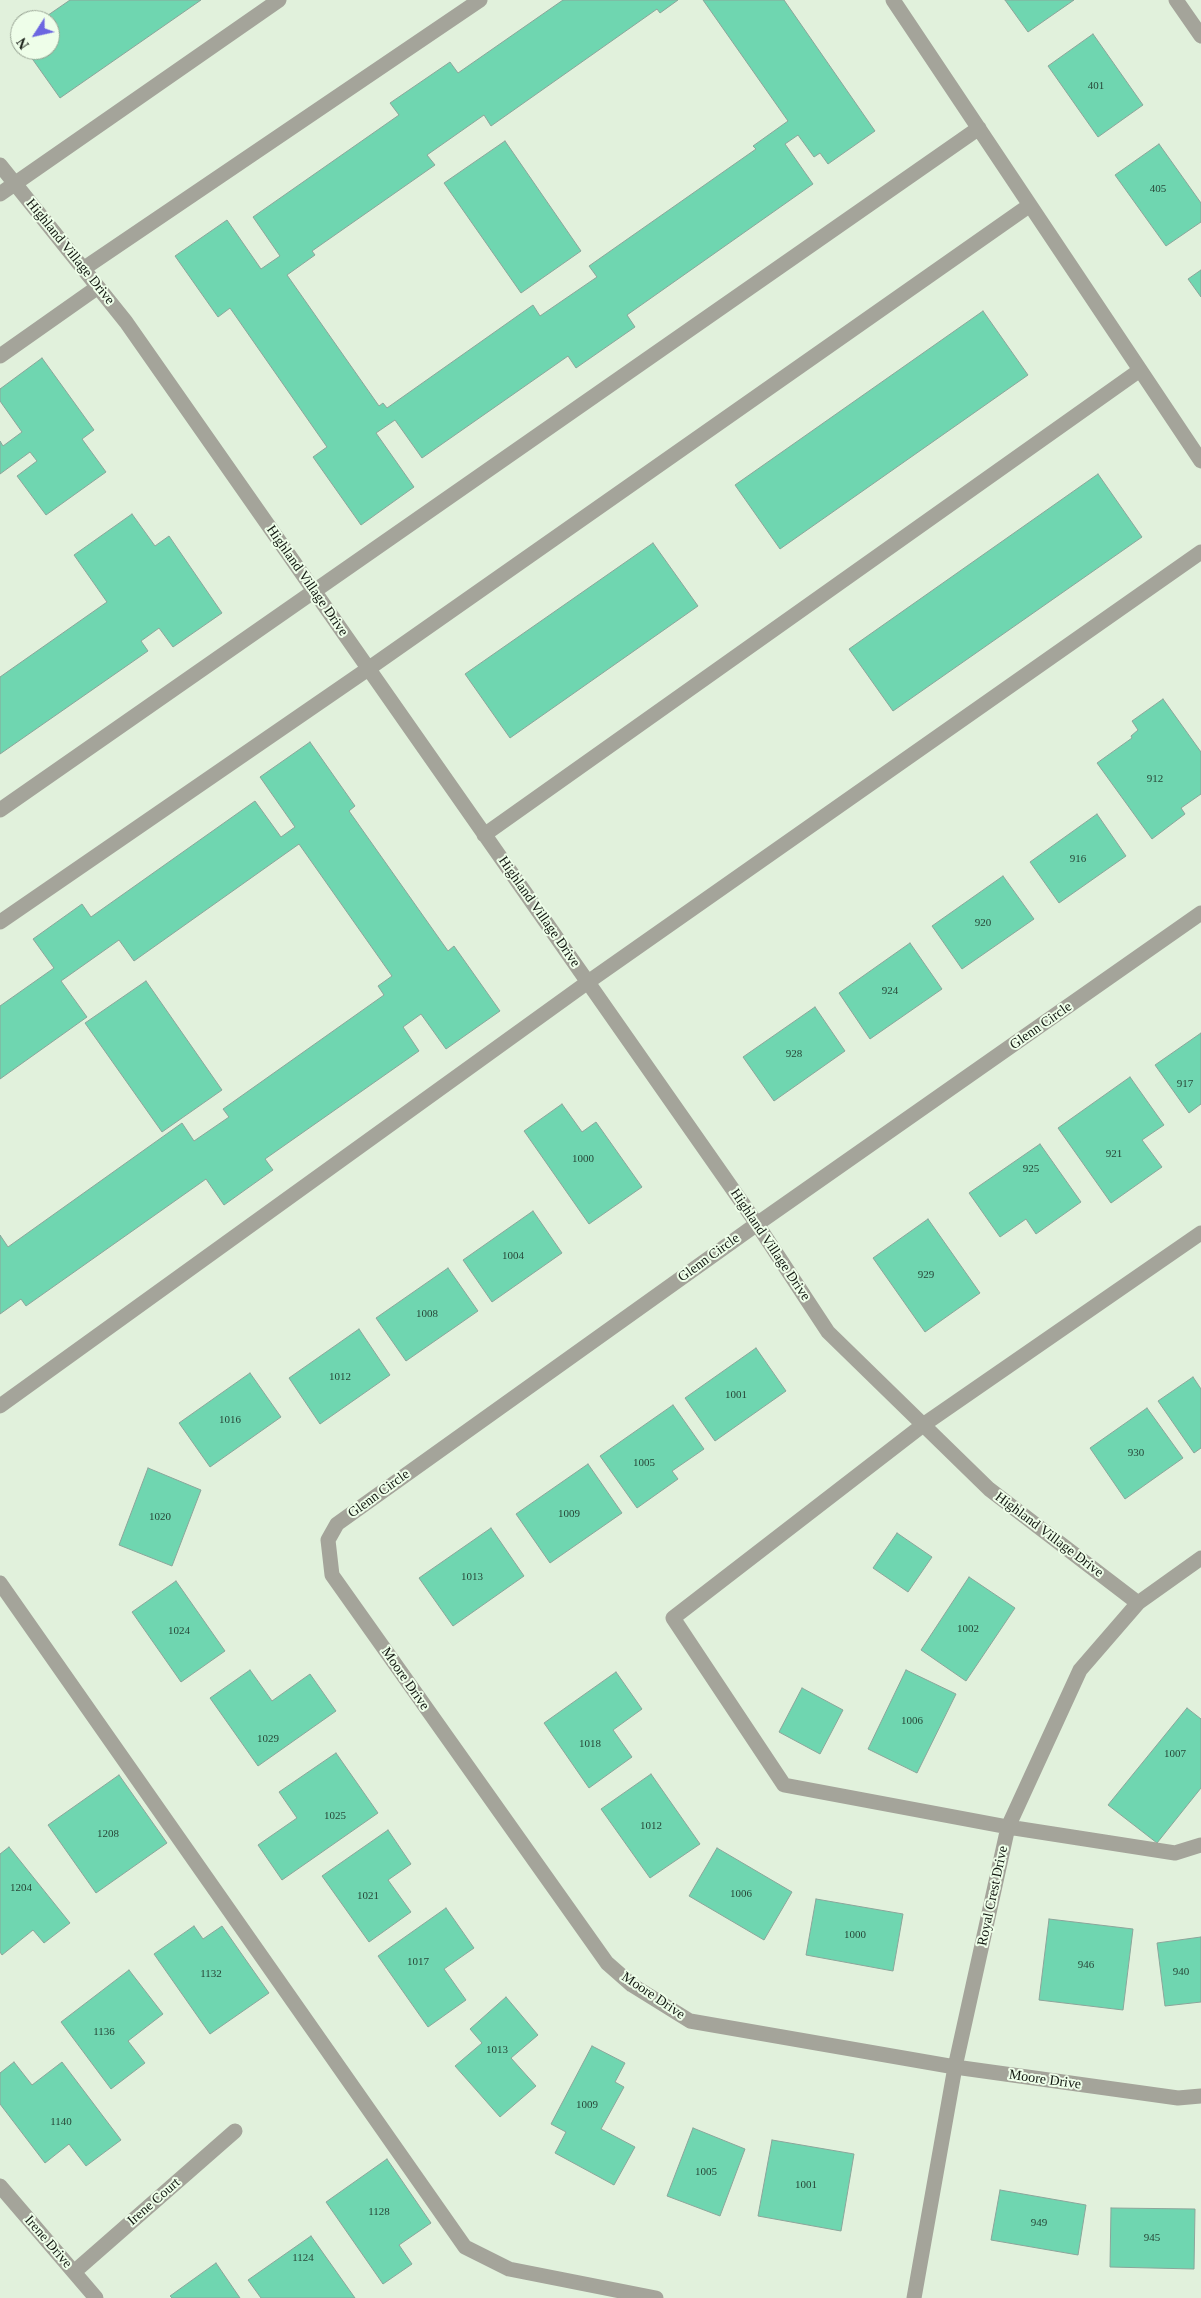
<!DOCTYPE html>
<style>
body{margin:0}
#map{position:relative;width:1201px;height:2298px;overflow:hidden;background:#e1f1dc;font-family:Georgia,serif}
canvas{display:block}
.north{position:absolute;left:10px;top:10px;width:50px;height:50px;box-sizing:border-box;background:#eefee9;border:1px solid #96a292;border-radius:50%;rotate:235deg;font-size:14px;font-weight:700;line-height:20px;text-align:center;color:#111710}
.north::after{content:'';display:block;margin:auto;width:18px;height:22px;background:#6c67e1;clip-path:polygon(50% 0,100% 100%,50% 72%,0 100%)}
</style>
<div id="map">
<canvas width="1201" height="2298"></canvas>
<div class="north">N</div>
</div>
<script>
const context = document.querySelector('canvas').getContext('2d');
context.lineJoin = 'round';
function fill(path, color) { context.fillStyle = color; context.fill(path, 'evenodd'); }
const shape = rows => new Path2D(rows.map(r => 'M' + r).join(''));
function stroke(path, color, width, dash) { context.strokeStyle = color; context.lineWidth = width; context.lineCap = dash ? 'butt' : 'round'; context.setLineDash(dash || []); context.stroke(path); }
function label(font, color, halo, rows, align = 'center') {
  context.font = font + ' Georgia,serif'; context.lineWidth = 4; context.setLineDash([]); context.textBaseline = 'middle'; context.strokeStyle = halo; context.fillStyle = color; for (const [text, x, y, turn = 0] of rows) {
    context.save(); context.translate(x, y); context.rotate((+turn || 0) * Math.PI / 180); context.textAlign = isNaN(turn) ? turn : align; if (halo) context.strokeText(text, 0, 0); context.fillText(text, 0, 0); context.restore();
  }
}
const building = shape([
 [70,0,201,0,60,98,26,50,50,50,50,20,41,20,70,0],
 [563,0,678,0,660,13,657,9,491,126,484,115,427,155,435,165,312,251,315,255,287,275,379,406,383,403,387,408,533,305,540,316,597,277,589,266,756,149,753,146,788,121,703,0,784,0,875,131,828,164,820,153,814,157,798,135,785,144,813,184,627,315,635,327,576,368,568,356,422,458,395,420,376,433,414,487,361,525,313,457,327,447,230,308,218,317,175,256,227,220,261,269,280,256,253,217,399,115,390,103,450,62,458,73,563,0],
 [1005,0,1074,0,1028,32,1005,0],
 [1093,34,1143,105,1098,137,1048,66,1093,34],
 [505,141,581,251,521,293,444,183,505,141],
 [1159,144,1201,203,1201,222,1166,246,1115,175,1159,144],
 [1201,270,1201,297,1188,279,1201,270],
 [983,311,1028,375,780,549,735,485,983,311],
 [42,358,94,430,82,439,106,472,46,515,17,476,37,461,30,452,0,474,0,441,3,446,22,432,0,401,0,389,42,358],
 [1098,474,1142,537,893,711,849,649,1098,474],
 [132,514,155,546,169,536,222,613,173,647,159,628,141,641,148,651,0,754,0,677,107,602,74,555,132,514],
 [653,543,698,606,510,738,465,674,653,543],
 [1163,699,1201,752,1201,794,1181,808,1185,814,1152,839,1097,763,1132,738,1131,736,1138,730,1132,721,1163,699],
 [310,742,355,806,349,811,448,951,454,946,500,1011,446,1049,421,1014,403,1027,419,1051,265,1159,273,1170,224,1205,206,1179,26,1306,21,1299,0,1314,0,1235,8,1247,182,1123,194,1141,229,1117,223,1109,384,995,378,986,392,976,299,844,134,961,119,940,61,981,87,1017,0,1079,0,1006,54,968,33,939,82,904,91,917,255,801,281,837,295,827,260,777,310,742],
 [1097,814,1126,856,1059,903,1030,862,1097,814],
 [1003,876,1034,919,962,969,932,926,1003,876],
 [910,943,942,989,870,1039,839,993,910,943],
 [146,981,222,1090,162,1132,85,1023,146,981],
 [815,1007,845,1051,774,1101,743,1057,815,1007],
 [1201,1033,1201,1104,1189,1113,1155,1065,1201,1033],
 [1130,1077,1164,1125,1142,1140,1162,1167,1111,1203,1058,1128,1130,1077],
 [562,1104,582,1132,596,1122,642,1187,589,1224,524,1131,562,1104],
 [1040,1144,1081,1202,1036,1234,1026,1219,1000,1237,969,1193,1040,1144],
 [533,1211,562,1253,492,1302,463,1260,533,1211],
 [928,1219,980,1293,925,1332,873,1258,928,1219],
 [448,1268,478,1311,406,1361,376,1318,448,1268],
 [359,1329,390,1375,320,1424,289,1378,359,1329],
 [756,1348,786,1391,715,1441,685,1398,756,1348],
 [250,1373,281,1417,210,1467,179,1423,250,1373],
 [1193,1377,1201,1389,1201,1448,1194,1453,1158,1401,1193,1377],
 [673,1405,704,1449,672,1471,678,1479,637,1508,600,1456,673,1405],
 [1147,1408,1183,1458,1125,1499,1090,1448,1147,1408],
 [588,1464,622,1513,550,1563,516,1514,588,1464],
 [148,1468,201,1490,172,1566,119,1545,148,1468],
 [491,1528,524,1576,453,1626,419,1578,491,1528],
 [897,1533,932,1557,908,1592,873,1568,897,1533],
 [969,1577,1015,1608,966,1681,921,1650,969,1577],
 [176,1581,225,1651,181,1682,132,1612,176,1581],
 [250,1670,272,1701,310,1674,336,1711,258,1766,210,1698,250,1670],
 [906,1670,956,1694,917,1773,868,1749,906,1670],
 [616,1672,642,1709,613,1730,632,1757,589,1788,544,1723,616,1672],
 [802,1688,843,1710,820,1754,779,1732,802,1688],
 [1187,1708,1201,1719,1201,1788,1157,1843,1108,1805,1187,1708],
 [336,1753,378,1813,282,1880,258,1845,297,1818,279,1792,336,1753],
 [651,1774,700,1844,650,1878,601,1809,651,1774],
 [119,1775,167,1843,96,1893,48,1825,119,1775],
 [388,1830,411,1864,388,1880,411,1912,369,1942,322,1876,388,1830],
 [9,1847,70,1923,44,1943,33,1930,2,1955,0,1952,0,1854,9,1847],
 [717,1848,792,1892,764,1940,689,1896,717,1848],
 [816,1899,903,1914,893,1971,806,1955,816,1899],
 [446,1908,474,1948,444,1969,466,2000,428,2027,378,1956,446,1908],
 [1049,1919,1133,1929,1123,2010,1039,2000,1049,1919],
 [194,1926,203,1939,222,1926,269,1993,210,2034,154,1954,194,1926],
 [1201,1937,1201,2002,1165,2006,1157,1943,1201,1937],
 [129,1970,163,2014,128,2041,145,2063,111,2089,61,2022,129,1970],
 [506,1997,538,2035,511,2058,536,2086,500,2117,455,2066,482,2043,470,2029,506,1997],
 [592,2046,625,2063,615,2082,624,2087,601,2129,635,2147,614,2185,555,2153,566,2132,551,2124,592,2046],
 [14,2062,32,2085,62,2062,121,2140,86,2166,69,2144,45,2163,0,2104,0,2073,14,2062],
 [693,2128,745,2149,720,2216,667,2196,693,2128],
 [772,2140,854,2154,841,2231,758,2216,772,2140],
 [387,2159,431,2223,399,2245,412,2264,383,2284,326,2202,387,2159],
 [1000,2190,1086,2205,1078,2255,991,2240,1000,2190],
 [1111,2208,1195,2209,1194,2269,1110,2267,1111,2208],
 [311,2236,355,2298,261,2298,248,2280,311,2236],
 [216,2263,240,2298,172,2298,170,2296,216,2263]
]);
const minor = shape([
 [893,0,1201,461],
 [1176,0,1201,36],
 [0,165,126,322,757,1224,828,1332,989,1489,1138,1603],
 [0,194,279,0],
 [83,269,480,0],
 [0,356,98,287],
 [0,810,979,128],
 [484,835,1140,370],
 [1201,913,757,1224,337,1524,328,1540,332,1575,607,1963,632,1985,690,2021,955,2067,1178,2098,1201,2096],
 [0,922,368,669,1030,205],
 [1201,1233,923,1425,673,1618,784,1785,1008,1827,1175,1853,1201,1845],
 [0,1406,588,982,1201,552],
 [0,1583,465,2247,509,2269,656,2298],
 [0,2186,96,2298],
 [74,2272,235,2131],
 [914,2298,955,2067,1008,1827,1080,1670,1138,1603,1201,1558]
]);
const numberNames = [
 ["401",1096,86],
 ["405",1158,189],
 ["912",1155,779],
 ["916",1078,859],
 ["920",983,923],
 ["924",890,991],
 ["928",794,1054],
 ["917",1185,1084],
 ["921",1114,1154],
 ["1000",583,1159],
 ["925",1031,1169],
 ["1004",513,1256],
 ["929",926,1275],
 ["1008",427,1314],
 ["1012",340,1377],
 ["1001",736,1395],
 ["1016",230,1420],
 ["930",1136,1453],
 ["1005",644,1463],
 ["1009",569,1514],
 ["1020",160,1517],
 ["1013",472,1577],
 ["1002",968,1629],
 ["1024",179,1631],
 ["1006",912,1721],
 ["1029",268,1739],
 ["1018",590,1744],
 ["1007",1175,1754],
 ["1025",335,1816],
 ["1012",651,1826],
 ["1208",108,1834],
 ["1204",21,1888],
 ["1006",741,1894],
 ["1021",368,1896],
 ["1000",855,1935],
 ["1017",418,1962],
 ["946",1086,1965],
 ["940",1181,1972],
 ["1132",211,1974],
 ["1136",104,2032],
 ["1013",497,2050],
 ["1009",587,2105],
 ["1140",61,2122],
 ["1005",706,2172],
 ["1001",806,2185],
 ["1128",379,2212],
 ["949",1039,2223],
 ["945",1152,2238],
 ["1124",303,2258]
];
const streetNames = [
 ["Highland Village Drive",70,252,51],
 ["Highland Village Drive",307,581,55],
 ["Highland Village Drive",539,912,55],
 ["Glenn Circle",1041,1026,-35],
 ["Highland Village Drive",770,1245,56],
 ["Glenn Circle",709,1258,-36],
 ["Glenn Circle",379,1494,-36],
 ["Highland Village Drive",1049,1535,37],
 ["Moore Drive",405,1679,55],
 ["Royal Crest Drive",993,1896,-78],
 ["Moore Drive",653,1996,34],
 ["Moore Drive",1045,2080,8],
 ["Irene Court",154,2202,-41],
 ["Irene Drive",48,2242,49]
];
fill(building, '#6fd6b0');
stroke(building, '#8ba59a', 1);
stroke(minor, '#a4a49a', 15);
label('11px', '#284738', null, numberNames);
label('14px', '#111710', '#eefee9', streetNames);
</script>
